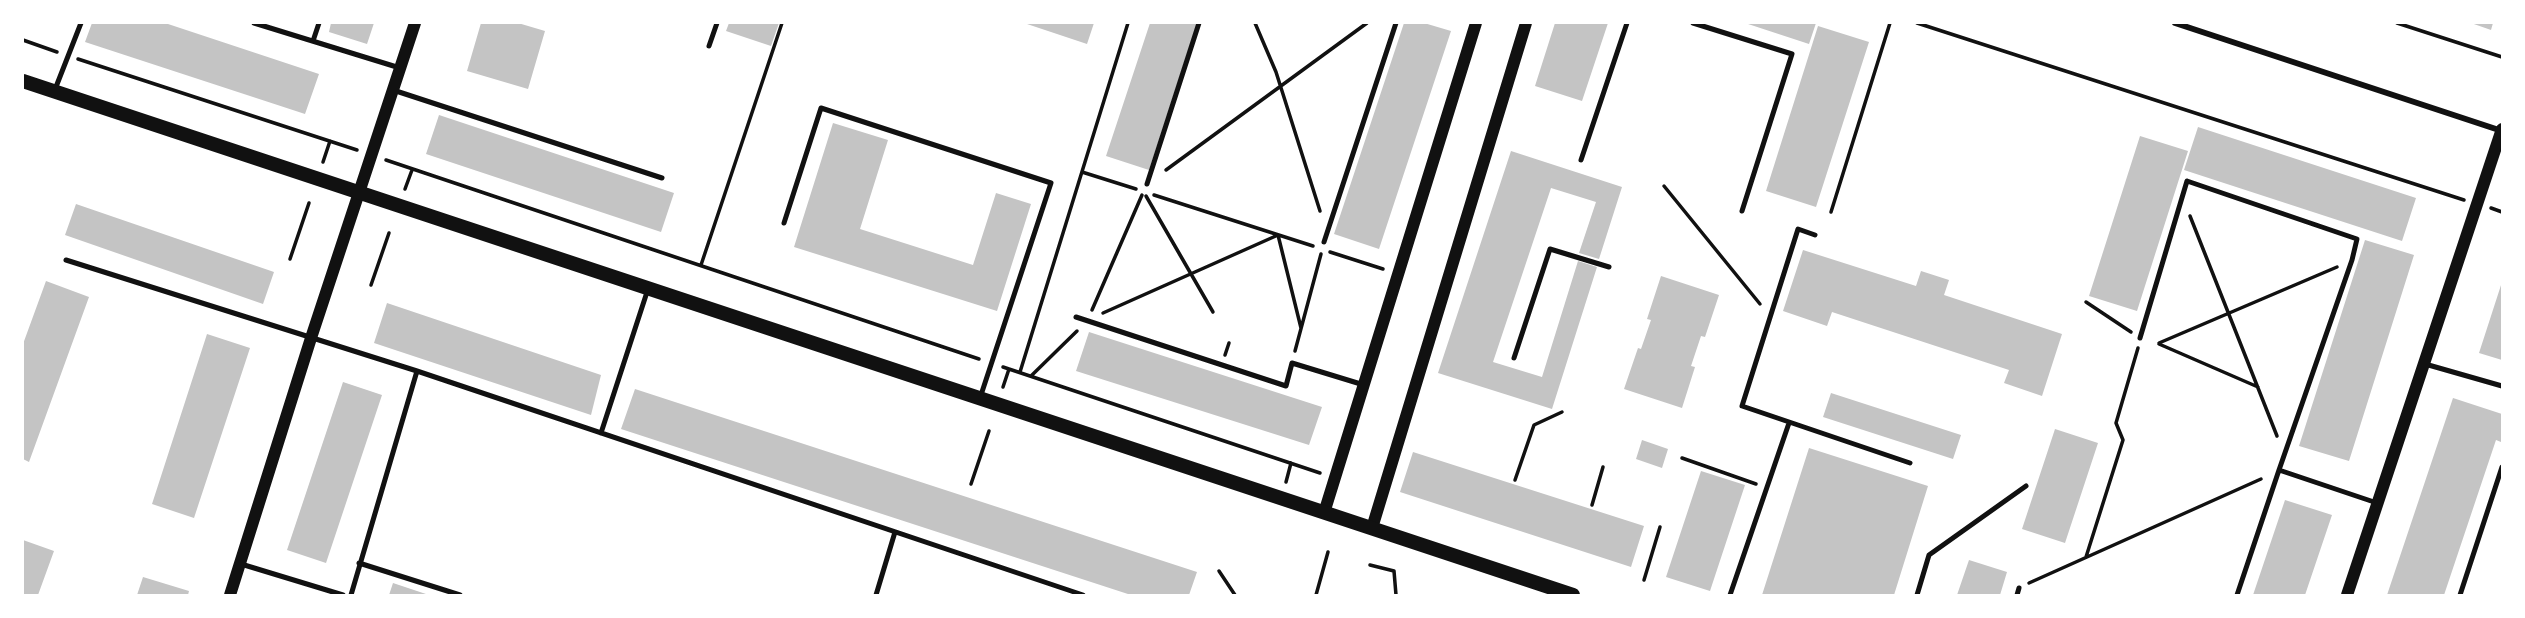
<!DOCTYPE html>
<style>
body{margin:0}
#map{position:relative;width:2525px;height:618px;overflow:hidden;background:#fff;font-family:"Source Serif 4",serif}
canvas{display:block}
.frame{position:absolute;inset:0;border:24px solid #fff;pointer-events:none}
</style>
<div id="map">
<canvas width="2525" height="618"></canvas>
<div class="frame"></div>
</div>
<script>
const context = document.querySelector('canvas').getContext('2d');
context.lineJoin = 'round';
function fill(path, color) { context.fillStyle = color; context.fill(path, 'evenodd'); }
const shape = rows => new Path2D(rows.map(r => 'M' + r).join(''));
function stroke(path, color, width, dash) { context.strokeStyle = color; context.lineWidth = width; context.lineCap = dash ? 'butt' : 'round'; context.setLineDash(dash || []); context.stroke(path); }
const building = shape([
 [92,23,165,23,319,74,305,114,85,42],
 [331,23,374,23,367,44,329,32],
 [481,23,518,23,545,31,528,89,467,71],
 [729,23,779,23,771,46,726,31],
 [1024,23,1094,23,1087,44],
 [1150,23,1197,23,1149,170,1106,156],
 [1404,23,1424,23,1451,31,1379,249,1334,234],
 [1555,23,1608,23,1582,101,1535,86],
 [1745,23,1816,23,1809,44],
 [2471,23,2493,23,2491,30],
 [1818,26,1869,42,1816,207,1766,191],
 [439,115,674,193,661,232,426,154],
 [833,123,888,140,860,229,973,265,996,193,1031,204,997,311,794,247],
 [2198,127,2416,198,2402,241,2184,170],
 [2140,136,2188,151,2137,311,2089,296],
 [1511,151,1622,187,1599,259,1579,253,1596,202,1551,188,1493,362,1542,377,1578,261,1597,267,1552,409,1438,373],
 [76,204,274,272,263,304,65,235],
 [2365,240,2414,255,2349,461,2299,446],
 [1803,250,1916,286,1921,271,1949,280,1944,295,2062,334,2042,396,2004,383,2009,370,1832,312,1827,326,1783,311],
 [1661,276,1719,295,1705,337,1701,336,1691,366,1695,367,1682,408,1624,389,1638,348,1641,349,1651,320,1647,319],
 [46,281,89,297,29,462,23,459,23,344],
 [2502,282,2502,360,2479,353],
 [387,303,601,375,591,415,374,343],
 [1089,332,1322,407,1309,445,1076,371],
 [207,334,250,348,194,518,152,504],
 [343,382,382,395,326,563,287,550],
 [635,389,1197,572,1189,595,1131,595,621,429],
 [1831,393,1961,435,1953,459,1823,417],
 [2453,398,2502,414,2502,440,2501,442,2496,440,2444,595,2387,595],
 [2055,429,2098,443,2065,543,2022,529],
 [1642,440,1668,449,1662,468,1636,459],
 [1809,448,1928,486,1894,595,1762,595],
 [1413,452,1644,526,1631,567,1400,492],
 [1701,471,1745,485,1710,591,1666,577],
 [2285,500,2332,515,2305,595,2253,595],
 [23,540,54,551,38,595,23,595],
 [1969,560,2007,572,2000,595,1957,595],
 [143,577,189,591,188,595,137,595],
 [393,583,429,595,389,595]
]);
const path = shape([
 [1255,23,1276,72,1320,211],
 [1917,23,2464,200],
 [2397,23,2502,57],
 [23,40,57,52],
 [78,59,357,150],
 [386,160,979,359],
 [323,162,330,141],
 [1166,170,1367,23],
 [1082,172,1136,189],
 [1664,186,1760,304],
 [405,189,412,170],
 [1154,195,1313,246],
 [1146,196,1213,312],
 [2491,208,2502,212],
 [1831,212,1890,23],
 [2190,216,2277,436],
 [1330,252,1383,269],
 [290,259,309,203],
 [701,265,782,23],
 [371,285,389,233],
 [2086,302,2131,332],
 [1092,310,1142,195],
 [1103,313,1278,235,1301,328],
 [2159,343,2337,267],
 [2159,344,2258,387],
 [1295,351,1321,254],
 [1225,355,1229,343],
 [1003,367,1320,473],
 [1020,372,1128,23],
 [1031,376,1077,331],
 [1003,387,1009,369],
 [1682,458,1756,484],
 [1515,480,1534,425,1562,412],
 [1286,482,1291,463],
 [971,484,989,431],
 [1592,505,1603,467],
 [2086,557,2123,440,2116,423,2138,348],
 [1370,565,1394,571,1396,595],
 [1219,571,1235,595],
 [1644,580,1660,527],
 [2029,583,2261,479],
 [1316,595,1328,552]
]);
const service = shape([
 [254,23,400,68],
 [1693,23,1792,54,1742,211],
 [313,41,319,23],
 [709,46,717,23],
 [393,90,662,178],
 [54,92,81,23],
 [1581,160,1627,23],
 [1147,184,1199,23],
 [784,223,821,108,1051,183,980,398],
 [1815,235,1798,229,1742,406,1910,463],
 [1324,242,1396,23],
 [66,260,417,371,1083,595],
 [1076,317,1286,386,1292,363,1364,385],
 [2140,338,2187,181,2357,239,2352,260,2279,470],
 [1514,358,1550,249,1609,267],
 [2425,364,2502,386],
 [601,433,648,289],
 [359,563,460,595],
 [241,564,343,595],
 [351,595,417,371],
 [876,595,895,532],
 [1730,595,1789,423],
 [1917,595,1929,555,2026,486],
 [2017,595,2019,588],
 [2237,595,2279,470,2377,503],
 [2460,595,2502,467]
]);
const pedestrian = shape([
 [2175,23,2502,131]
]);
const tertiary = shape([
 [1324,513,1476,23],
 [1372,528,1526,23],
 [230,595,311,338,415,23],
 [2347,595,2502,129]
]);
const secondary = shape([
 [23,81,1573,595]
]);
fill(building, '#c4c4c4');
stroke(path, '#111', 3.5);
stroke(service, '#111', 5);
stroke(pedestrian, '#111', 6);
stroke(tertiary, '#111', 12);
stroke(secondary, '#111', 14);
</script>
